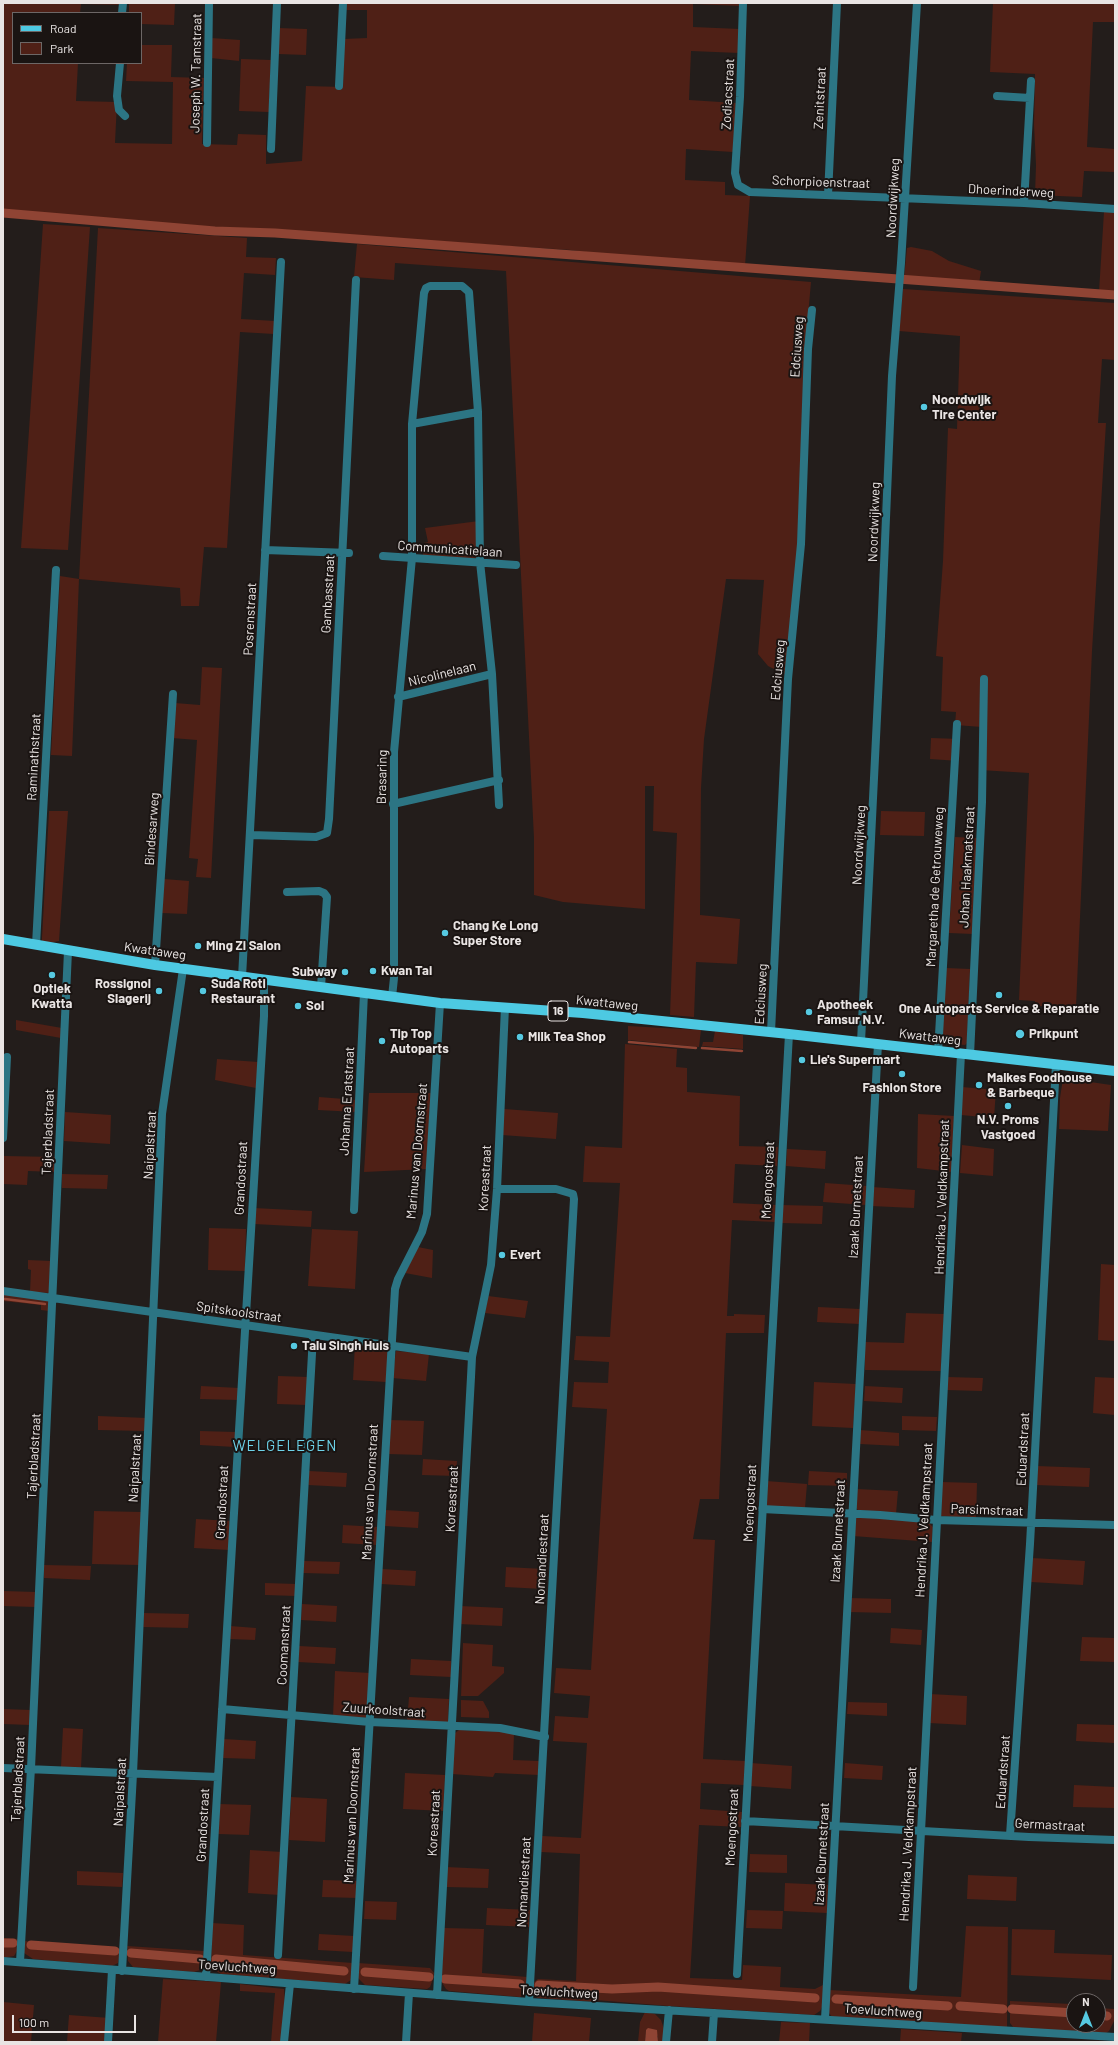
<!DOCTYPE html>
<style>
body{margin:0}
#map{position:relative;width:1118px;height:2045px;overflow:hidden;background:#231d1b;font-family:Barlow,sans-serif}
canvas{display:block}
.frame{position:absolute;inset:0;border:4px solid #e9e4e3;pointer-events:none}
.legend{position:absolute;left:12px;top:12px;width:130px;height:52px;box-sizing:border-box;background:#1a1412;border:1px solid #6d6766;margin:0;padding:5px 7px;list-style:none;font-size:12px;color:#e9e4e3}
.legend li{display:flex;align-items:center;gap:8px;height:20px}
.legend b{width:20px;border:1px solid #6d6766}
.north{position:absolute;left:1066px;top:1993px;width:40px;height:40px;box-sizing:border-box;background:#1a1412;border:1px solid #6d6766;border-radius:50%;rotate:0deg;font-size:11px;font-weight:700;line-height:16px;text-align:center;color:#e9e4e3}
.north::after{content:'';display:block;margin:auto;width:14px;height:18px;background:#56c9e1;clip-path:polygon(50% 0,100% 100%,50% 72%,0 100%)}
.scale{position:absolute;left:12px;top:2015px;width:124px;height:18px;box-sizing:border-box;border:2px solid #e9e4e3;border-top:0;padding-left:5px;font-size:12px;line-height:14px;white-space:nowrap;color:#e9e4e3;-webkit-text-stroke:3px #1a1412;paint-order:stroke}
</style>
<div id="map">
<canvas width="1118" height="2045"></canvas>
<div class="frame"></div>
<ul class="legend">
<li><b style="height:5px;background:#4dc9e2"></b>Road</li>
<li><b style="height:11px;background:#4f2016"></b>Park</li>
</ul>
<div class="north">N</div>
<div class="scale">100 m</div>
</div>
<script>
const context = document.querySelector('canvas').getContext('2d');
context.lineJoin = 'round';
function fill(path, color) { context.fillStyle = color; context.fill(path, 'evenodd'); }
const shape = rows => new Path2D(rows.map(r => 'M' + r).join(''));
function stroke(path, color, width, dash) { context.strokeStyle = color; context.lineWidth = width; context.lineCap = dash ? 'butt' : 'round'; context.setLineDash(dash || []); context.stroke(path); }
function label(font, color, halo, rows, align = 'center') {
  context.font = font + ' Barlow,sans-serif'; context.lineWidth = 4; context.setLineDash([]); context.textBaseline = 'middle'; context.strokeStyle = halo; context.fillStyle = color; for (const [text, x, y, turn = 0] of rows) {
    context.save(); context.translate(x, y); context.rotate((+turn || 0) * Math.PI / 180); context.textAlign = isNaN(turn) ? turn : align; if (halo) context.strokeText(text, 0, 0); context.fillText(text, 0, 0); context.restore();
  }
}
const green = shape([
 [3,3,124,3,124,5,81,4,80,13,13,13,13,63,78,63,76,101,117,102,115,143,172,144,173,82,126,81,127,63,141,63,141,45,172,45,171,77,204,78,202,144,237,145,238,134,266,135,266,164,302,161,306,86,343,87,344,39,367,38,367,10,345,10,345,3,741,3,741,6,693,4,693,27,740,29,739,53,691,51,689,100,736,103,733,152,686,149,685,180,725,182,725,195,750,196,745,266,624,257,571,250,170,224,3,210],
 [129,3,175,3,174,25,141,24,141,13,129,13],
 [993,3,1115,3,1115,22,1093,22,1087,147,1115,149,1115,172,1084,171,1082,197,1035,195,1036,165,1034,125,1035,74,990,72],
 [278,28,307,29,306,55,278,54],
 [211,38,240,40,239,61,211,58],
 [241,59,271,60,269,112,239,111],
 [1104,212,1115,212,1115,293,1099,292],
 [43,224,90,227,68,550,21,548],
 [98,228,247,238,246,257,276,258,275,275,244,273,241,319,275,321,274,334,240,332,227,548,204,547,199,606,181,606,180,588,79,579,72,756,51,755,60,576,79,579],
 [357,244,811,282,805,350,797,558,786,675,768,666,758,654,764,580,726,579,704,739,701,788,700,915,740,919,737,964,696,962,694,1017,670,1015,677,833,653,831,654,786,645,786,645,909,563,902,534,895,534,838,506,271,395,263,394,280,354,277],
 [911,247,932,251,949,261,981,271,979,284,904,278,907,248],
 [903,289,1115,303,1115,360,1102,359,1098,423,1106,423,1092,651,1076,1006,1035,1006,1035,1001,1019,1000,1029,773,980,770,982,727,955,725,956,712,941,711,943,657,936,656,943,561,948,428,957,429,960,336,899,331],
 [479,521,477,559,423,555,424,543,428,542,425,528],
 [202,667,222,668,211,878,196,877,198,859,189,858,197,740,172,738,175,703,200,705],
 [931,738,960,739,959,761,930,759],
 [49,811,68,811,59,941,49,943,42,941,42,937],
 [881,811,925,812,924,836,880,835],
 [955,837,977,838,973,934,949,933],
 [164,879,189,881,187,914,162,913],
 [946,968,970,969,967,1043,965,1045,942,1043],
 [16,1020,62,1028,61,1038,16,1030],
 [628,1026,701,1030,699,1047,628,1040],
 [715,1031,743,1035,743,1049,702,1046,703,1042,713,1042],
 [625,1044,677,1049,676,1067,687,1068,687,1092,740,1096,739,1146,778,1147,777,1166,735,1164,733,1203,776,1205,775,1222,732,1220,727,1316,734,1316,734,1314,765,1315,764,1333,726,1333,719,1499,700,1499,693,1539,715,1540,703,1759,746,1761,744,1785,701,1783,700,1809,742,1812,741,1827,699,1825,690,1978,742,1980,743,1965,781,1967,780,1987,815,1989,823,1985,823,2005,820,2011,814,2015,669,2006,595,2000,595,2002,541,1998,537,1998,533,1993,534,1982,538,1979,576,1981,580,1854,541,1852,542,1836,581,1838,587,1743,553,1741,555,1716,588,1718,590,1696,554,1693,556,1668,591,1670,607,1409,572,1407,574,1382,608,1383,609,1362,574,1360,576,1336,610,1337,620,1183,583,1182,585,1146,622,1148],
 [217,1059,258,1062,256,1088,215,1080],
 [1063,1078,1111,1085,1108,1131,1059,1129,1060,1098],
 [962,1087,996,1090,994,1118,961,1115],
 [369,1093,432,1093,427,1169,364,1172],
 [319,1097,357,1100,356,1112,318,1110],
 [504,1109,558,1113,556,1139,502,1135],
 [65,1112,111,1115,110,1144,64,1141],
 [918,1114,954,1116,952,1172,917,1168],
 [962,1145,994,1149,993,1176,960,1173],
 [787,1149,826,1151,825,1169,786,1166],
 [4,1156,56,1157,56,1172,28,1171,27,1185,3,1184],
 [62,1174,108,1175,107,1189,62,1188],
 [825,1183,867,1186,866,1205,823,1202],
 [872,1187,915,1190,914,1208,871,1206],
 [781,1205,823,1206,822,1224,781,1223],
 [254,1208,312,1211,311,1227,254,1224],
 [209,1228,246,1229,245,1271,208,1270],
 [312,1229,358,1231,355,1289,308,1286],
 [418,1247,433,1250,432,1278,405,1273],
 [28,1260,51,1261,49,1293,30,1292,31,1270,28,1269],
 [1101,1264,1115,1265,1115,1341,1098,1340],
 [3,1294,48,1299,49,1311,41,1310,41,1305,3,1301],
 [488,1296,528,1301,525,1318,485,1313],
 [818,1307,860,1309,860,1324,817,1322],
 [906,1313,944,1314,941,1371,865,1370,865,1342,904,1343],
 [355,1345,386,1349,388,1355,386,1382,353,1380],
 [396,1351,429,1354,426,1381,392,1378],
 [278,1376,308,1377,307,1405,277,1404],
 [947,1377,983,1378,982,1391,946,1390],
 [1095,1377,1115,1378,1115,1415,1093,1413],
 [814,1382,856,1384,853,1428,812,1426],
 [201,1386,239,1388,238,1400,200,1399],
 [865,1386,903,1388,902,1403,864,1401],
 [98,1416,147,1418,146,1431,98,1430],
 [902,1416,937,1417,936,1431,902,1430],
 [390,1420,424,1421,422,1455,388,1454],
 [860,1430,899,1433,899,1446,860,1444],
 [200,1431,235,1432,235,1447,200,1445],
 [423,1459,457,1461,456,1476,422,1475],
 [1037,1466,1090,1468,1089,1487,1036,1485],
 [309,1471,347,1473,346,1487,308,1485],
 [809,1471,847,1473,847,1486,808,1485],
 [766,1481,807,1484,805,1508,767,1506],
 [942,1482,977,1483,976,1519,941,1516],
 [856,1489,898,1491,896,1514,858,1510,856,1508],
 [386,1510,419,1512,418,1528,385,1526],
 [94,1511,142,1512,140,1565,92,1564],
 [855,1517,928,1522,933,1527,932,1542,853,1536],
 [196,1519,231,1521,229,1550,194,1548],
 [343,1525,378,1527,377,1545,342,1543],
 [1032,1558,1085,1561,1083,1585,1031,1582],
 [304,1561,340,1562,339,1574,303,1573],
 [44,1565,91,1566,90,1580,44,1578],
 [506,1567,544,1569,543,1589,505,1587],
 [382,1569,416,1571,415,1586,381,1584],
 [265,1583,297,1584,296,1596,265,1595],
 [3,1591,36,1592,35,1607,3,1606],
 [849,1598,891,1599,891,1613,848,1612],
 [302,1604,337,1606,336,1622,301,1620],
 [460,1606,503,1608,502,1626,459,1624],
 [144,1613,189,1614,188,1628,143,1627],
 [230,1626,256,1628,255,1640,229,1639],
 [891,1628,922,1630,921,1645,890,1643],
 [1082,1637,1115,1638,1115,1662,1080,1661],
 [463,1643,493,1645,492,1666,504,1667,504,1673,478,1696,461,1696],
 [299,1646,336,1648,335,1664,298,1662],
 [411,1659,451,1661,451,1677,410,1675],
 [335,1671,370,1673,366,1718,333,1716],
 [930,1694,967,1696,966,1725,929,1723],
 [409,1697,449,1699,448,1722,407,1722],
 [461,1700,483,1701,489,1712,489,1718,461,1717],
 [848,1702,887,1703,887,1716,847,1714],
 [3,1709,31,1710,30,1725,3,1724],
 [1077,1724,1115,1725,1115,1743,1076,1741],
 [63,1728,83,1729,81,1768,61,1767],
 [459,1730,499,1731,514,1734,513,1760,539,1761,539,1775,495,1773,493,1777,452,1774,454,1734],
 [224,1739,256,1741,255,1759,223,1758],
 [751,1763,792,1766,791,1789,750,1786],
 [845,1763,883,1766,882,1780,844,1778],
 [405,1773,445,1775,444,1811,403,1809],
 [1074,1785,1115,1787,1115,1808,1073,1807],
 [291,1797,327,1799,325,1842,289,1840],
 [219,1804,251,1805,249,1835,218,1834],
 [250,1850,282,1852,280,1895,248,1893],
 [750,1854,787,1855,787,1873,749,1872],
 [446,1867,489,1869,488,1888,446,1887],
 [77,1871,123,1873,122,1887,77,1885],
 [968,1875,1017,1877,1016,1901,967,1899],
 [323,1880,357,1881,357,1898,322,1897],
 [785,1883,828,1885,827,1913,784,1911],
 [365,1901,397,1902,396,1920,364,1919],
 [487,1908,530,1910,529,1927,486,1925],
 [747,1910,783,1911,782,1929,746,1928],
 [212,1923,244,1925,243,1955,353,1963,351,1980,345,1984,221,1974,213,1969,211,1964],
 [966,1926,1008,1927,1007,2028,832,2017,829,2013,829,1990,961,1997],
 [444,1928,484,1929,482,1973,527,1977,526,1993,520,1997,449,1991,446,1989,441,1981],
 [1012,1929,1055,1930,1054,1953,1112,1955,1111,1980,1011,1975],
 [319,1934,354,1936,353,1952,318,1950],
 [3,1938,18,1939,17,1951,14,1956,3,1958],
 [24,1941,120,1949,119,1958,118,1963,112,1966,33,1959,24,1953],
 [127,1946,204,1951,202,1966,200,1970,194,1972,133,1967,128,1961],
 [358,1963,430,1968,434,1973,433,1979,430,1987,427,1989,365,1985,358,1978],
 [163,1979,221,1982,216,2042,158,2042],
 [240,1984,284,1989,285,2003,281,2042,271,2042,275,1993,240,1991],
 [1010,2001,1071,2004,1074,2006,1074,2025,1098,2025,1098,2008,1114,2009,1115,2019,1109,2031,1106,2033,1014,2028,1010,2023],
 [3,2002,34,2005,31,2042,3,2042],
 [645,2012,655,2014,661,2020,664,2029,663,2042,658,2042,658,2036,646,2030,645,2042,638,2042,640,2022],
 [534,2013,591,2018,589,2042,532,2042],
 [69,2015,110,2018,108,2042,67,2042],
 [781,2022,810,2023,809,2042,779,2042],
 [901,2029,962,2033,961,2042,900,2042]
]);
const water = shape([
 [648,2028,657,2030,658,2042,645,2042,646,2030]
]);
const stream = shape([
 [629,1042,696,1048],
 [702,1048,742,1051],
 [5,1299,45,1304]
]);
const canal = shape([
 [3,213,215,231,275,233,1115,295],
 [3,1943,13,1943],
 [31,1945,115,1951],
 [131,1953,200,1959],
 [216,1959,344,1971],
 [365,1972,429,1977],
 [445,1979,520,1984],
 [539,1985,612,1989,658,1987,815,1998],
 [836,1999,948,2006],
 [960,2006,1003,2009],
 [1012,2009,1074,2013],
 [1098,2015,1107,2016]
]);
const street = shape([
 [743,3,740,97,735,173,738,185,750,192,1024,203,1115,209],
 [122,13,123,3],
 [120,63,117,96,119,110,125,116],
 [339,86,343,3],
 [997,96,1030,98],
 [207,143,209,3],
 [271,149,277,3],
 [828,195,837,3],
 [1024,203,1031,81],
 [412,424,478,412],
 [265,550,349,553],
 [383,556,516,565],
 [398,697,492,674],
 [393,804,499,780],
 [251,835,316,837,327,833,329,819,356,280],
 [287,892,319,891,324,893,327,897,321,987],
 [36,945,56,570],
 [155,965,173,694],
 [242,977,281,262],
 [392,997,394,978,394,752,412,558,412,424,424,293,426,288,430,286,462,286,469,292,478,412,480,562,492,674,499,805],
 [771,1032,788,679,801,544,808,349,812,310],
 [861,1042,881,636,892,376,901,263,917,3],
 [938,1052,957,724],
 [970,1055,982,802,984,679],
 [3,1138,7,1057],
 [497,1189,556,1189,573,1194,574,1199,529,2002],
 [354,1210,364,993],
 [3,1291,472,1357],
 [762,1509,880,1515,936,1520,1115,1525],
 [222,1709,370,1722,500,1728,545,1737],
 [3,1768,218,1777],
 [745,1821,1029,1837,1115,1840],
 [1010,1835,1030,1544,1056,1064],
 [278,1955,313,1336],
 [3,1961,529,2002,1115,2037],
 [20,1962,31,1768,68,951],
 [122,1971,133,1774,162,1114,183,969],
 [737,1974,789,1034],
 [206,1977,264,1016,264,980],
 [913,1987,961,1054],
 [354,1989,395,1289,398,1279,422,1232,427,1214,440,1003],
 [437,1995,471,1377,472,1357,491,1265,497,1189,505,1007],
 [825,2019,878,1044],
 [108,2042,112,1970],
 [284,2042,290,1984],
 [406,2042,409,1993],
 [666,2042,669,2010],
 [712,2042,714,2013]
]);
const primary = shape([
 [3,939,155,965,440,1003,583,1013,789,1034,1115,1071]
]);
const markers = [
 [924,407,4,"#56c9e1"],
 [445,933,4,"#56c9e1"],
 [198,946,4,"#56c9e1"],
 [373,971,4,"#56c9e1"],
 [345,972,4,"#56c9e1"],
 [52,975,4,"#56c9e1"],
 [159,991,4,"#56c9e1"],
 [203,991,4,"#56c9e1"],
 [999,995,4,"#56c9e1"],
 [298,1006,4,"#56c9e1"],
 [809,1012,4,"#56c9e1"],
 [1020,1034,5,"#56c9e1"],
 [520,1037,4,"#56c9e1"],
 [382,1041,4,"#56c9e1"],
 [802,1060,4,"#56c9e1"],
 [902,1074,4,"#56c9e1"],
 [979,1085,4,"#56c9e1"],
 [1008,1106,4,"#56c9e1"],
 [502,1255,4,"#56c9e1"],
 [294,1346,4,"#56c9e1"]
];
const shields = [
 [558,1011,20]
];
const shieldNames = [
 ["16",558,1011]
];
const streetNames = [
 ["Joseph W. Tamstraat",196,73,-89],
 ["Zodiacstraat",728,94,-87],
 ["Zenitstraat",820,98,-87],
 ["Schorpioenstraat",821,182,2],
 ["Dhoerinderweg",1011,191,3],
 ["Noordwijkweg",893,198,-87],
 ["Edciusweg",797,347,-86],
 ["Noordwijkweg",874,522,-88],
 ["Communicatielaan",450,549,4],
 ["Gambasstraat",328,594,-87],
 ["Posrenstraat",250,619,-87],
 ["Edciusweg",778,670,-85],
 ["Nicolinelaan",442,674,-14],
 ["Raminathstraat",34,757,-87],
 ["Brasaring",382,777,-89],
 ["Bindesarweg",152,829,-86],
 ["Noordwijkweg",859,845,-87],
 ["Johan Haakmatstraat",967,867,-87],
 ["Margaretha de Getrouweweg",935,887,-87],
 ["Kwattaweg",155,951,8],
 ["Edciusweg",761,994,-87],
 ["Kwattaweg",607,1003,6],
 ["Kwattaweg",930,1037,7],
 ["Johanna Eratstraat",347,1101,-87],
 ["Tajerbladstraat",48,1132,-88],
 ["Naipalstraat",150,1145,-87],
 ["Marinus van Doornstraat",417,1151,-85],
 ["Grandostraat",241,1178,-87],
 ["Koreastraat",485,1178,-87],
 ["Moengostraat",768,1180,-87],
 ["Hendrika J. Veldkampstraat",942,1197,-88],
 ["Izaak Burnetstraat",856,1207,-87],
 ["Spitskoolstraat",239,1312,8],
 ["Eduardstraat",1023,1449,-87],
 ["Tajerbladstraat",34,1456,-87],
 ["Naipalstraat",135,1468,-87],
 ["Marinus van Doornstraat",370,1492,-87],
 ["Koreastraat",452,1499,-87],
 ["Grandostraat",222,1502,-87],
 ["Moengostraat",750,1503,-87],
 ["Parsimstraat",987,1510,2],
 ["Hendrika J. Veldkampstraat",924,1520,-87],
 ["Izaak Burnetstraat",838,1531,-87],
 ["Nomandiestraat",542,1559,-87],
 ["Coomanstraat",284,1645,-87],
 ["Zuurkoolstraat",384,1710,4],
 ["Eduardstraat",1003,1772,-86],
 ["Tajerbladstraat",18,1779,-87],
 ["Naipalstraat",120,1792,-87],
 ["Marinus van Doornstraat",352,1815,-87],
 ["Koreastraat",434,1823,-87],
 ["Grandostraat",203,1825,-87],
 ["Germastraat",1050,1825,3],
 ["Moengostraat",732,1827,-87],
 ["Hendrika J. Veldkampstraat",908,1844,-87],
 ["Izaak Burnetstraat",822,1854,-87],
 ["Nomandiestraat",524,1882,-87],
 ["Toevluchtweg",237,1967,4],
 ["Toevluchtweg",559,1992,3],
 ["Toevluchtweg",883,2011,4]
];
const poiNames = [
 ["Noordwijk",932,400],
 ["Tire Center",932,415],
 ["Chang Ke Long",453,926],
 ["Super Store",453,941],
 ["Ming Zi Salon",206,946],
 ["Kwan Tai",381,971],
 ["Subway",337,972,"right"],
 ["Rossignol",151,984,"right"],
 ["Slagerij",151,999,"right"],
 ["Suda Roti",211,984],
 ["Restaurant",211,999],
 ["Optiek",52,989,"center"],
 ["Kwatta",52,1004,"center"],
 ["Apotheek",817,1005],
 ["Famsur N.V.",817,1020],
 ["Sol",306,1006],
 ["One Autoparts Service & Reparatie",999,1009,"center"],
 ["Tip Top",390,1034],
 ["Autoparts",390,1049],
 ["Prikpunt",1029,1034],
 ["Milk Tea Shop",528,1037],
 ["Lie's Supermart",810,1060],
 ["Malkes Foodhouse",987,1078],
 ["& Barbeque",987,1093],
 ["Fashion Store",902,1088,"center"],
 ["N.V. Proms",1008,1120,"center"],
 ["Vastgoed",1008,1135,"center"],
 ["Evert",510,1255],
 ["Talu Singh Huis",302,1346]
];
const quarterNames = [
 ["WELGELEGEN",285,1446]
];
fill(green, '#4f2016');
fill(water, '#8f4434');
stroke(stream, '#8f4434', 2.5);
stroke(canal, '#8f4434', 9);
stroke(street, '#2c7584', 8);
stroke(primary, '#4dc9e2', 10);
for (const [x, y, r, color] of markers) { const dot = new Path2D(); dot.arc(x, y, r, 0, 2 * Math.PI); context.fillStyle = color; context.fill(dot); stroke(dot, '#1a1412', 1.5); }
for (const [x, y, w] of shields) { const box = new Path2D(); box.roundRect(x - w / 2, y - 10, w, 20, 3); context.fillStyle = '#1a1412'; context.fill(box); stroke(box, '#e9e4e3', 1); }
label('bold 12px', '#e9e4e3', null, shieldNames);
label('13px', '#e9e4e3', '#1a1412', streetNames);
label('bold 13px', '#e9e4e3', '#1a1412', poiNames, 'left');
context.letterSpacing = '1px';
label('15px', '#6dd3e9', '#1a1412', quarterNames);
context.letterSpacing = '0px';
</script>
